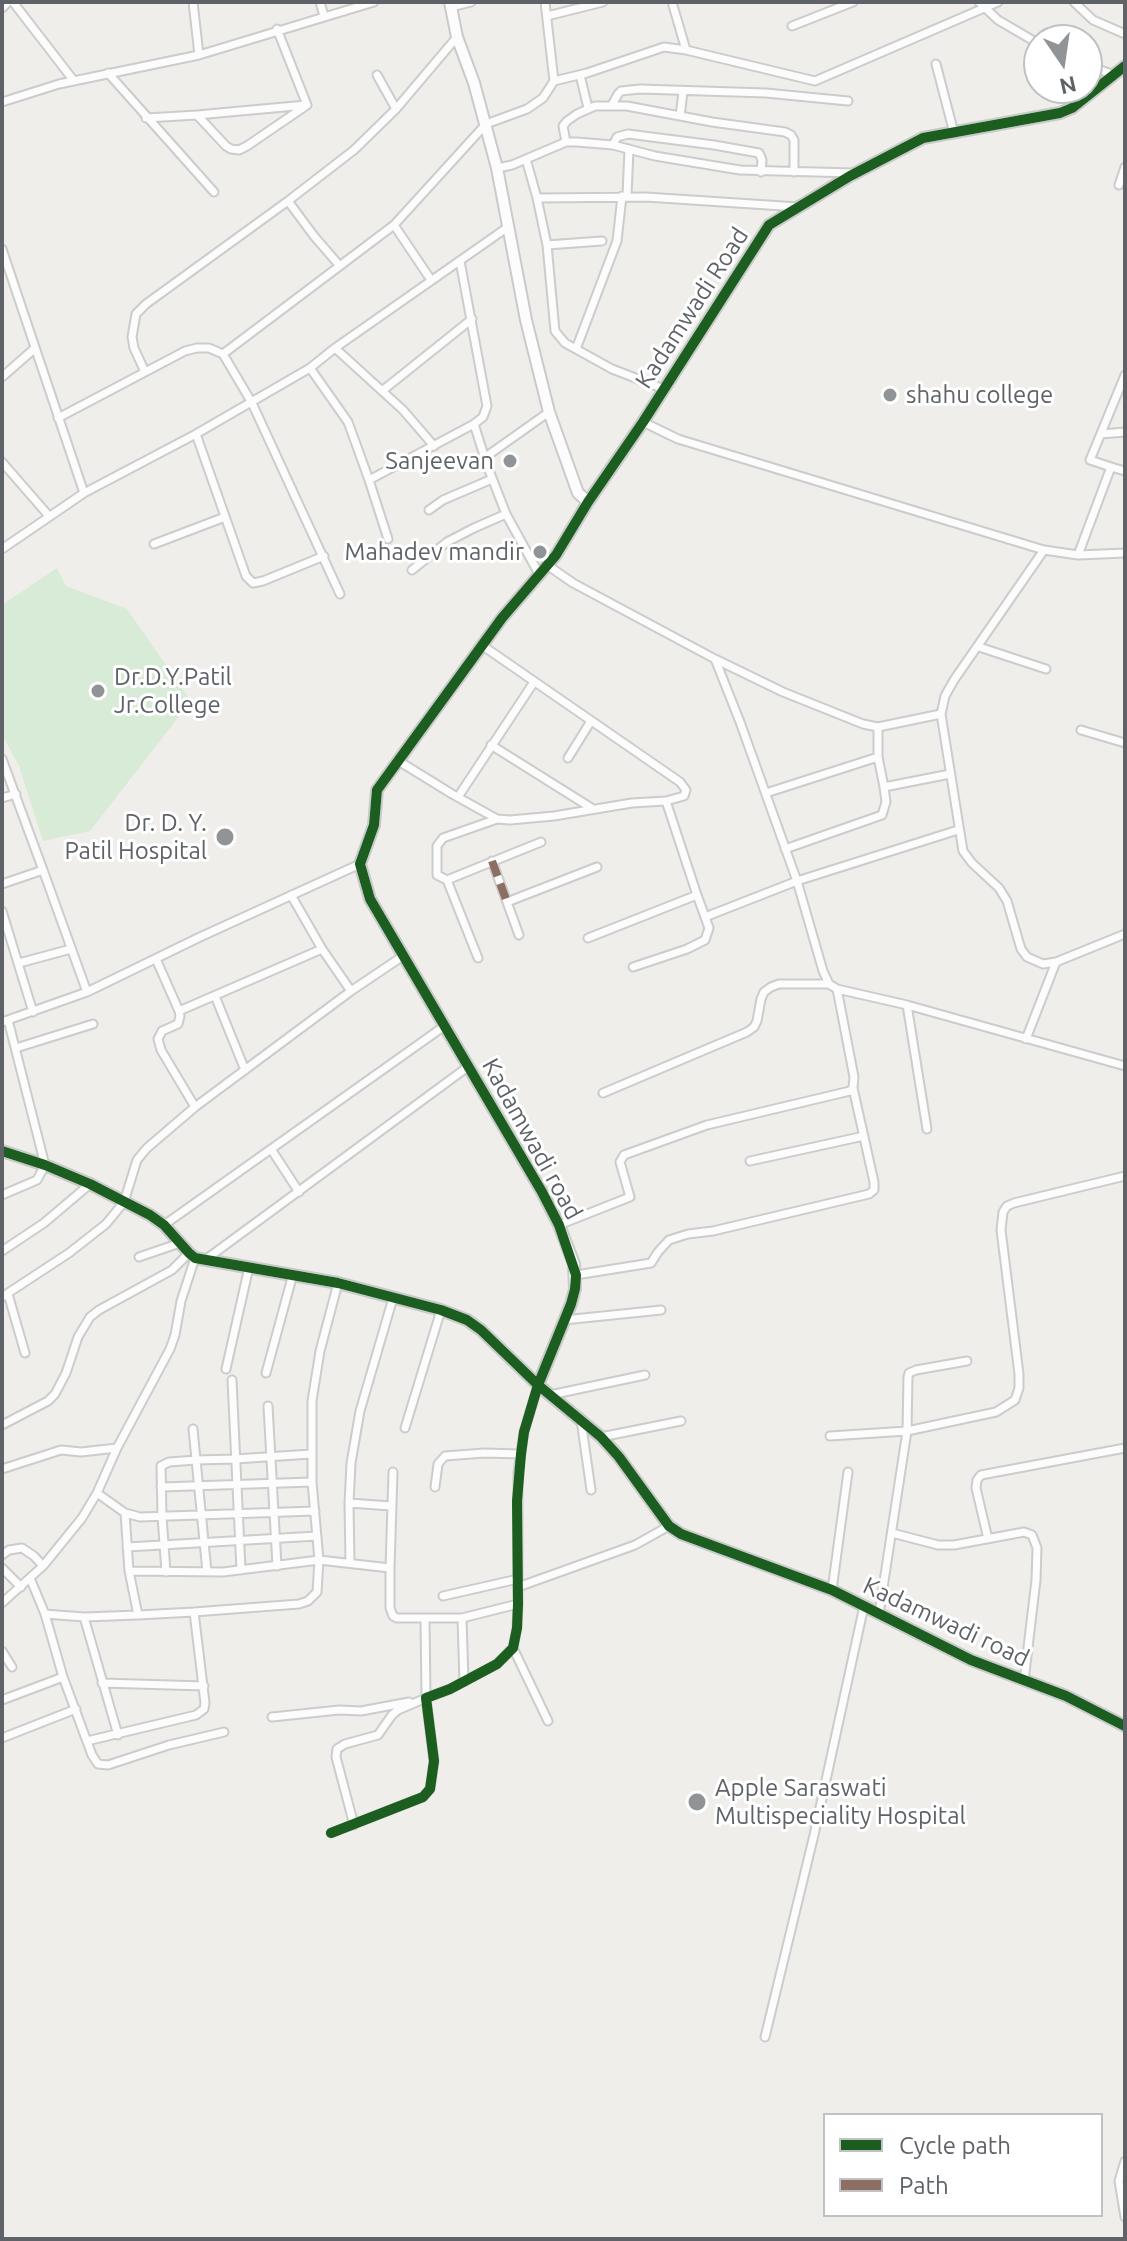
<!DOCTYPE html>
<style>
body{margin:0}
#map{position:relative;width:1127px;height:2241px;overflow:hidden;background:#efeeea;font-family:Ubuntu,sans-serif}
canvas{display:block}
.frame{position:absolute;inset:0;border:4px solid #5f6368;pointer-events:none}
.legend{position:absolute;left:823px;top:2113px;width:280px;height:104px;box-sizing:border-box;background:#fff;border:2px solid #bfc1c3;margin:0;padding:10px 14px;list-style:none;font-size:24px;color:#5f6368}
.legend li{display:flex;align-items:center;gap:16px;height:40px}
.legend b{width:40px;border:2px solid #bfc1c3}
.north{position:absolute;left:1023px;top:24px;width:80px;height:80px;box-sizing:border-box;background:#fff;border:2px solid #bfc1c3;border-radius:50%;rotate:167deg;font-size:22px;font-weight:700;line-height:32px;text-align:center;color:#5f6368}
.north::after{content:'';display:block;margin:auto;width:28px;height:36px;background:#919496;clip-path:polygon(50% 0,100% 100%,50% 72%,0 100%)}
</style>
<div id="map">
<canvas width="1127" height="2241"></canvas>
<div class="frame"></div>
<ul class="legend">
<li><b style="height:10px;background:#1b5e20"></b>Cycle path</li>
<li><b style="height:10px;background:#8d6e63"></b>Path</li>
</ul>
<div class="north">N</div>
</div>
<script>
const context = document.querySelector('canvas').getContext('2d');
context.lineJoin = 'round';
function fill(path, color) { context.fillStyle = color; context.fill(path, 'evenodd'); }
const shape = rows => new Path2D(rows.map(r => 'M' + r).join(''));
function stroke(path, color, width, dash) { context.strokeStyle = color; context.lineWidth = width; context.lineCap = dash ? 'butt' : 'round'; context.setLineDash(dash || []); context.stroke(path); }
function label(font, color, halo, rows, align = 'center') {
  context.font = font + ' Ubuntu,sans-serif'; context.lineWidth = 6; context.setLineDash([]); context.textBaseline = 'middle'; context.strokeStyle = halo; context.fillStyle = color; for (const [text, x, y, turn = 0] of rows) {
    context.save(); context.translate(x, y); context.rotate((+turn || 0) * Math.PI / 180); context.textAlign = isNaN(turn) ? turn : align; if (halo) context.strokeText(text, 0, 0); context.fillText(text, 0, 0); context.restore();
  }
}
const green = shape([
 [57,568,66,586,127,609,191,701,90,831,43,841,19,766,2,734,2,605]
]);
const street = shape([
 [13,2,74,81],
 [193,2,199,55],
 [320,2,324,16],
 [672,2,686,50,815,81,998,2],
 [979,2,998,20,1039,44],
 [1074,2,1093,20,1125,34],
 [451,7,471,2],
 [2,8,8,2],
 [547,16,603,2],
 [792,26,853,2],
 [936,64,954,133],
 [1087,65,1114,75],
 [108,73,214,192],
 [377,75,396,109],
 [580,75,588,108],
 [554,81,587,73,664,47,686,50],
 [2,102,59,84,199,55,374,2],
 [612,105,618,94,621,91,640,89,766,93,848,101],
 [197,115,306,105],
 [680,116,683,92],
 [146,118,197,115,226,146,231,149,239,150,247,146,307,105,277,29],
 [566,142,563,126,567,121,577,114,595,106,627,106,712,122,785,132,791,135,794,140,794,172],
 [613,145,617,137,628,134,714,145,759,153,762,160,761,172],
 [526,159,537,198,646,197,798,207],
 [497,168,512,165,566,142,577,142,613,145,655,156,740,170,854,173],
 [1119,185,1125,167],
 [627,196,629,149],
 [537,198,547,245,555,331,565,343,612,369,664,389],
 [288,201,314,236,339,265],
 [394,225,431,280],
 [547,245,602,241],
 [2,249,84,493],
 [335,348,403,410,434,446],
 [576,349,617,241,622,196],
 [223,354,252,403,340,594],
 [310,368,348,422,369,480,474,424,483,417,487,406,460,261],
 [145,372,134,348,132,337,136,314,146,304,288,201,354,150,396,109,457,37],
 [2,377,34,349],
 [382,391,472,319],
 [58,418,185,351,197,348,209,348,223,354,394,225,486,124,527,109,543,98,554,81,545,2],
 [643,422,678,439,1044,550,954,680,945,696,941,714,963,851,972,863,999,888,1007,901,1021,949,1027,957,1043,964,1056,962],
 [474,424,487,465,506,514,539,574],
 [196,434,246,576,253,583,263,581,324,556],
 [1101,434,1125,432],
 [484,458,549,412],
 [2,462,49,516],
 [1111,467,1125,471],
 [369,480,388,539],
 [429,510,443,500,492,479],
 [154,544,225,517],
 [2,549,84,493,196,434,310,368,335,348,508,227],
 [1044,550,1078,555,1125,553],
 [1078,555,1111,467,1090,460,1125,375],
 [547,565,573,583,715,659,740,722,797,881,823,971,829,984,837,989,907,1005,1125,1066],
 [412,570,447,542,474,528,506,514],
 [979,647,1046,669],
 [715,659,783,692,863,724,878,727,941,714],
 [878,727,878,757,884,787,950,774],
 [1081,730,1125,743],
 [491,745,593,809],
 [568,758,591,721],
 [2,759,43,870,2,884],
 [397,760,452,794,497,819,510,820,554,816,632,803,666,801,684,796,686,790,680,782,483,646],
 [766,793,878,757],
 [458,797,534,682],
 [2,798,16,794],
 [785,849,882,815,886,802,884,787],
 [492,861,507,902],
 [43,870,87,992],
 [447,880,541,842],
 [291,895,322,949,351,991,403,956],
 [2,911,33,1012],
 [705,917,797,881,958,830],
 [519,935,507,902,597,867],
 [588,938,697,895,666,801],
 [478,958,447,880,437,875,437,846,443,838,497,819],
 [156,959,179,1011,322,949],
 [19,963,71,949],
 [633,967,687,949,705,940,709,928,697,895],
 [215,996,245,1070],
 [907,1005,927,1129],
 [179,1011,180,1016,178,1024,162,1031,158,1039,161,1050,195,1107],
 [2,1022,87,992,200,937,360,864],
 [1026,1039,1056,962,1125,934],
 [16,1048,93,1024],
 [603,1093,747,1032,754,1027,757,1021,761,999,764,992,771,987,779,984,829,984],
 [271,1149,299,1192],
 [750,1161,864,1136],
 [2,1195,37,1180,45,1165,8,1020],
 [164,1225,443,1027],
 [559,1225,630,1197,620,1162,624,1155,707,1125,850,1091,853,1088,854,1077,837,989],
 [2,1251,44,1223,90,1184],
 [139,1257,180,1243],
 [205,1260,469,1066],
 [576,1275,651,1263,658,1252,669,1240,688,1234,713,1231,869,1194,874,1190,874,1182,853,1088],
 [8,1294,25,1353],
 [2,1297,69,1253,106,1224,124,1202,137,1160,147,1148,195,1107,351,991],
 [564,1320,661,1310],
 [226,1369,249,1267],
 [266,1373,293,1274],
 [232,1380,241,1570],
 [550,1395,645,1375],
 [268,1406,277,1566],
 [581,1420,591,1490],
 [2,1425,48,1401,55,1394,66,1373,78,1337,90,1317,99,1310,172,1270,189,1253],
 [405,1428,441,1310],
 [193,1429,207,1572],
 [830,1436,907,1431,996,1412,1015,1400,1019,1388,1019,1374,1001,1230,1003,1212,1007,1206,1014,1203,1125,1176],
 [601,1437,681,1421],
 [2,1469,61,1450,81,1452,117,1448],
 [161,1487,312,1482],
 [435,1487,438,1464,445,1456,484,1453,521,1454],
 [349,1503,391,1506],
 [125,1513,140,1517,315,1511],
 [892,1533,938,1545,954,1545,1024,1532,1032,1535,1037,1548,1036,1580,1024,1681],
 [988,1539,976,1488,977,1480,981,1475,1125,1448],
 [127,1547,317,1536],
 [2,1555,9,1550,22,1548,34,1556,43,1566],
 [350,1563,349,1503,351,1463,360,1411,393,1298],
 [2,1568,21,1587],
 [390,1568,393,1472],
 [129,1571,223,1572,319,1560,390,1568,390,1608,393,1616,397,1618,462,1618,518,1604],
 [166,1572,162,1516,161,1466,169,1462,196,1460,235,1459,311,1454],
 [30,1578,45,1614,63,1677,92,1755,98,1764,108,1765,169,1745,224,1732],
 [518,1587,635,1545,669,1526],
 [832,1590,848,1472],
 [443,1596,518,1579],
 [2,1603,43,1566,82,1518,97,1493,117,1448,170,1349,175,1335,181,1301,195,1258],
 [194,1612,299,1604,308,1601,317,1592,319,1560,312,1482,312,1401,320,1351,338,1283],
 [45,1614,84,1617,118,1735],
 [879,1614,907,1431,908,1377,909,1373,916,1370,967,1361],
 [84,1617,138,1615],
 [462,1618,464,1682],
 [425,1619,426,1698],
 [513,1648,548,1721],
 [2,1651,12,1667],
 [102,1683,204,1686],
 [2,1700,63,1677],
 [272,1717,339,1710,361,1711,409,1702],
 [2,1738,76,1709],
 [87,1741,196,1715,204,1709,205,1703,194,1612,138,1615,129,1571,125,1513,97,1493],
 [354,1825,336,1757,337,1749,345,1744,378,1735,392,1715,398,1710,426,1698],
 [331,1833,423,1797,430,1789,434,1761,426,1698,450,1689,497,1664,513,1648,517,1628,518,1604,518,1472,524,1432,538,1385],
 [765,2037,814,1835,864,1606],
 [1125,2161,1119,2181,1125,2217]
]);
const secondary = shape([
 [450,2,457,37,474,83,497,168,526,320,549,412,578,493,588,502],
 [2,1151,45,1165,90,1184,150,1215,164,1225,189,1253,195,1258,338,1283,441,1310,467,1320,481,1330,538,1385,601,1437,619,1457,669,1526,681,1534,832,1590,971,1660,1066,1696,1125,1726],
 [538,1385,571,1304,575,1289,574,1264,559,1225,542,1192,370,899,360,864,374,825,377,790,502,618,556,555,588,502,643,422,769,225,850,176,923,138,1060,113,1072,108,1125,66]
]);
const quiet = shape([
 [492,861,507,902]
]);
const cycleway = shape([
 [2,1151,45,1165,90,1184,150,1215,164,1225,189,1253,195,1258,338,1283,441,1310,467,1320,481,1330,538,1385,601,1437,619,1457,669,1526,681,1534,832,1590,971,1660,1066,1696,1125,1726],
 [331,1833,423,1797,430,1789,434,1761,426,1698,450,1689,497,1664,513,1648,517,1628,518,1604,517,1501,521,1454,524,1432,538,1385,571,1304,575,1289,576,1275,559,1225,542,1192,370,899,360,864,374,825,377,790,502,618,556,555,588,502,643,422,769,225,850,176,923,138,1060,113,1072,108,1125,66]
]);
const markers = [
 [890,395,8,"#919496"],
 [510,461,8,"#919496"],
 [540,552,8,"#919496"],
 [98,691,8,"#919496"],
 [225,837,10,"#919496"],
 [697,1802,10,"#919496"]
];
const streetNames = [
 ["Kadamwadi Road",692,308,-57],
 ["Kadamwadi road",532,1139,61],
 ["Kadamwadi road",946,1622,25]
];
const poiNames = [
 ["shahu college",906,395],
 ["Sanjeevan",494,461,"right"],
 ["Mahadev mandir",524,552,"right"],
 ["Dr.D.Y.Patil",114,677],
 ["Jr.College",114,705],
 ["Dr. D. Y.",207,823,"right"],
 ["Patil Hospital",207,851,"right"],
 ["Apple Saraswati",715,1788],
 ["Multispeciality Hospital",715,1816]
];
fill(green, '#d8ebd6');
stroke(street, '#cbcccc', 11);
stroke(secondary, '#cacacb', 14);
stroke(street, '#fdfcfc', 7);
stroke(secondary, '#fdfcfc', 10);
stroke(quiet, '#8d6e63', 8, [16, 8]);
stroke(cycleway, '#1b5e20', 10);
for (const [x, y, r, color] of markers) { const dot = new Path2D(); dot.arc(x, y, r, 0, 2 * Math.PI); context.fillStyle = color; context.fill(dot); stroke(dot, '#fff', 3); }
label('24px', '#5f6368', '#fff', streetNames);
label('24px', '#5f6368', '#fff', poiNames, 'left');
</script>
